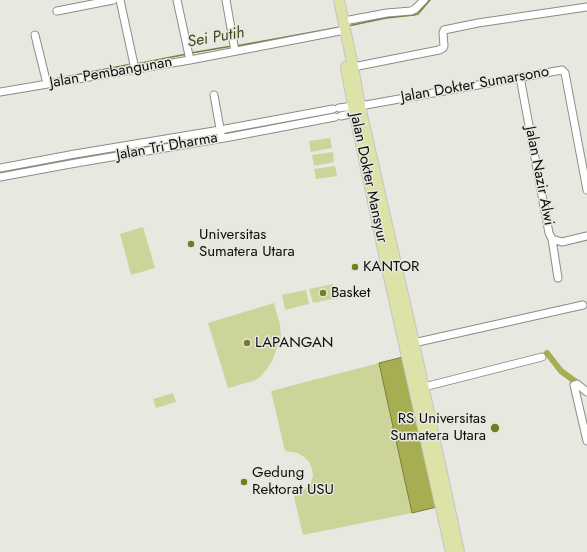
<!DOCTYPE html>
<style>
body{margin:0}
canvas{display:block;background:#e7e8e0}
</style>
<canvas width="587" height="552"></canvas>
<script>
const context = document.querySelector('canvas').getContext('2d');
context.lineJoin = 'round';
function fill(path, color) { context.fillStyle = color; context.fill(path, 'evenodd'); }
const shape = rows => new Path2D(rows.map(r => 'M' + r).join(''));
function stroke(path, color, width, dash) { context.strokeStyle = color; context.lineWidth = width; context.lineCap = dash ? 'butt' : 'round'; context.setLineDash(dash || []); context.stroke(path); }
function label(font, color, halo, rows, align = 'center') {
  context.font = font + ' Jost,sans-serif'; context.lineWidth = 3; context.setLineDash([]); context.textBaseline = 'middle'; context.strokeStyle = halo; context.fillStyle = color; for (const [text, x, y, turn = 0] of rows) {
    context.save(); context.translate(x, y); context.rotate((+turn || 0) * Math.PI / 180); context.textAlign = isNaN(turn) ? turn : align; if (halo) context.strokeText(text, 0, 0); context.fillText(text, 0, 0); context.restore();
  }
}
const green = shape([
 [330,138,332,148,311,152,309,141],
 [333,152,334,162,314,166,312,155],
 [335,166,337,176,316,179,314,169],
 [143,227,155,268,131,275,120,234],
 [333,284,337,298,313,303,309,289],
 [306,290,309,304,285,310,282,295],
 [274,303,280,325,281,337,272,361,267,369,259,378,253,381,228,388,208,323],
 [379,363,412,513,303,535,294,497,305,489,310,484,313,476,312,469,309,462,304,457,298,453,285,451,271,391],
 [173,393,176,402,156,408,153,399]
]);
const water = shape([
 [407,356,441,506,412,513,379,363,407,356]
]);
const stream = shape([
 [348,26,386,18,414,15,418,14,430,0],
 [236,46,341,27],
 [191,53,232,46],
 [136,64,187,54],
 [49,80,132,64]
]);
const canal = shape([
 [547,353,561,371,580,385]
]);
const minor = shape([
 [120,0,135,69],
 [177,0,190,60],
 [226,0,235,51],
 [57,11,113,0],
 [344,21,387,13,411,11,415,9,424,0],
 [35,35,47,84],
 [353,67,439,50,443,48,444,46,443,33,444,30,478,23,587,7],
 [520,77,549,233,552,239,562,242,587,236],
 [0,92,190,60,340,31],
 [214,95,221,134],
 [360,106,562,70,565,73,587,190],
 [339,108,353,106],
 [341,116,354,113],
 [0,168,75,154,220,130,333,109],
 [0,177,76,163,230,137,335,117],
 [552,239,558,278],
 [409,344,583,305],
 [420,388,542,357],
 [587,392,577,384,574,385,587,441]
]);
const primary = shape([
 [339,0,353,67,360,106,414,343,459,552],
 [346,67,353,106,385,259,451,552]
]);
const markers = [
 [191,244,4,"#757c26"],
 [355,267,4,"#757c26"],
 [323,293,4,"#757c26"],
 [247,343,4,"#757c26"],
 [495,428,5,"#757c26"],
 [244,482,4,"#757c26"]
];
const streetNames = [
 ["Jalan Pembangunan",111,73,-10],
 ["Jalan Dokter Sumarsono",475,85,-10],
 ["Jalan Tri Dharma",167,147,-10],
 ["Jalan Nazir Alwi",539,176,79],
 ["Jalan Dokter Mansyur",368,178,78]
];
const poiNames = [
 ["Universitas",199,235],
 ["Sumatera Utara",199,252],
 ["KANTOR",363,267],
 ["Basket",331,293],
 ["LAPANGAN",255,343],
 ["RS Universitas",486,419,"right"],
 ["Sumatera Utara",486,436,"right"],
 ["Gedung",252,473],
 ["Rektorat USU",252,490]
];
const waterNames = [
 ["Sei Putih",216,38,-10]
];
fill(green, '#cdd499');
fill(water, '#a6ae51');
stroke(water, '#787e3c', 1);
stroke(stream, '#787e3c', 1.5);
stroke(canal, '#a6ae51', 6);
stroke(minor, '#8c8d85', 9);
stroke(primary, '#c5c5c4', 12);
stroke(minor, '#fff', 7);
stroke(primary, '#dde3a8', 10);
for (const [x, y, r, color] of markers) { const dot = new Path2D(); dot.arc(x, y, r, 0, 2 * Math.PI); context.fillStyle = color; context.fill(dot); stroke(dot, '#e7e8e0', 1.5); }
label('15px', '#0d0e0b', '#e7e8e0', streetNames);
label('15px', '#0d0e0b', '#e7e8e0', poiNames, 'left');
label('italic 16px', '#43461f', '#e7e8e0', waterNames);
</script>
